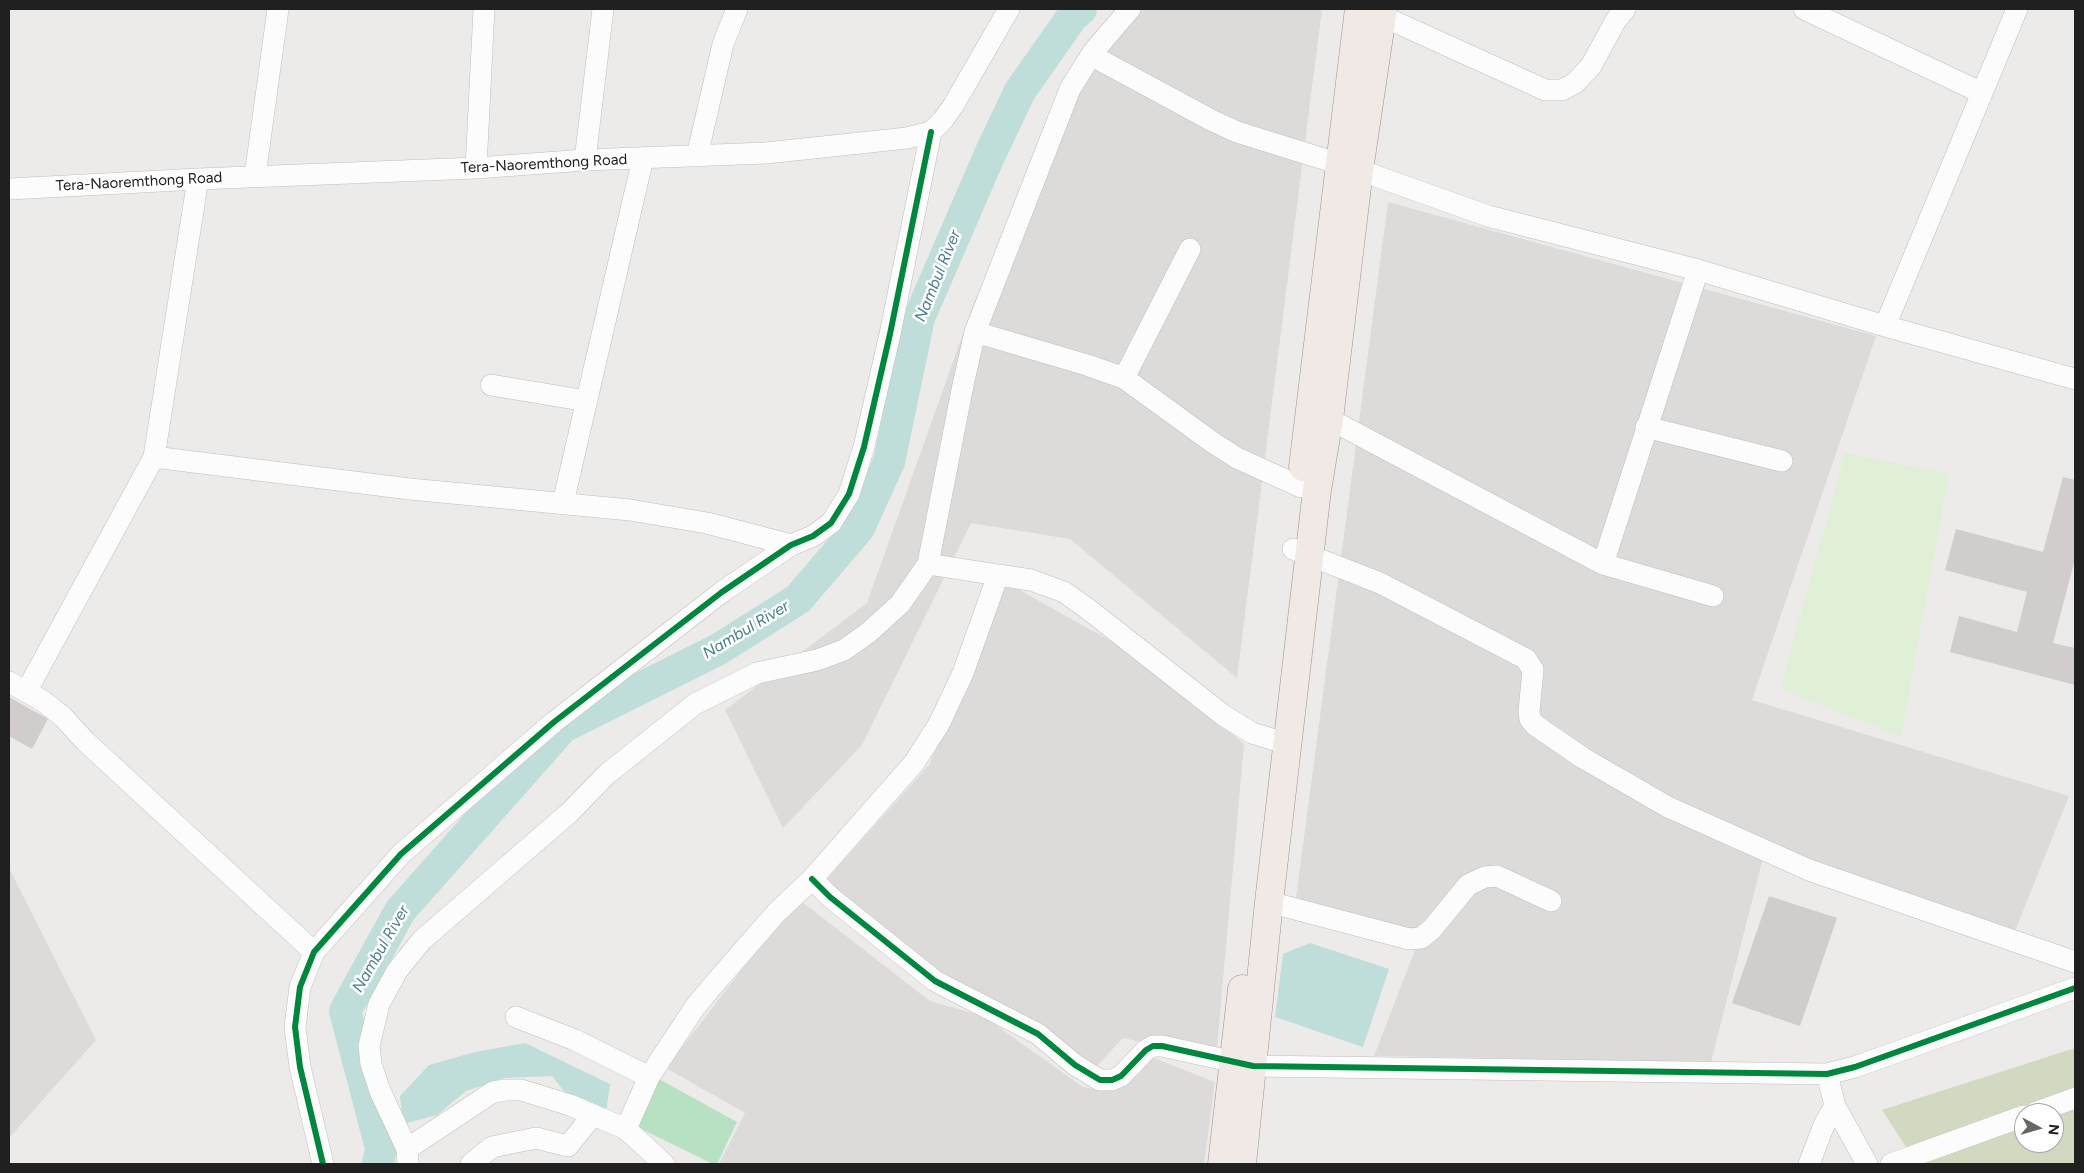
<!DOCTYPE html>
<style>
body{margin:0}
#map{position:relative;width:2084px;height:1173px;overflow:hidden;background:#edebe9;font-family:Figtree,sans-serif}
canvas{display:block}
.frame{position:absolute;inset:0;border:10px solid #202020;pointer-events:none}
.north{position:absolute;left:2014px;top:1103px;width:50px;height:50px;box-sizing:border-box;background:#fff;border:1px solid #a6a6a6;border-radius:50%;rotate:96deg;font-size:14px;font-weight:700;line-height:20px;text-align:center;color:#202020}
.north::after{content:'';display:block;margin:auto;width:18px;height:22px;background:#686766;clip-path:polygon(50% 0,100% 100%,50% 72%,0 100%)}
</style>
<div id="map">
<canvas width="2084" height="1173"></canvas>
<div class="frame"></div>
<div class="north">N</div>
</div>
<script>
const context = document.querySelector('canvas').getContext('2d');
context.lineJoin = 'round';
function fill(path, color) { context.fillStyle = color; context.fill(path, 'evenodd'); }
const shape = rows => new Path2D(rows.map(r => 'M' + r).join(''));
function stroke(path, color, width, dash) { context.strokeStyle = color; context.lineWidth = width; context.lineCap = dash ? 'butt' : 'round'; context.setLineDash(dash || []); context.stroke(path); }
function label(font, color, halo, rows, align = 'center') {
  context.font = font + ' Figtree,sans-serif'; context.lineWidth = 5; context.setLineDash([]); context.textBaseline = 'middle'; context.strokeStyle = halo; context.fillStyle = color; for (const [text, x, y, turn = 0] of rows) {
    context.save(); context.translate(x, y); context.rotate((+turn || 0) * Math.PI / 180); context.textAlign = isNaN(turn) ? turn : align; if (halo) context.strokeText(text, 0, 0); context.fillText(text, 0, 0); context.restore();
  }
}
const residential = shape([
 [1133,9,1322,9,1237,678,1070,539,971,523,862,745,783,828,725,710,867,603,975,300,1098,35],
 [1388,202,1876,336,1752,700,2069,796,2011,941,1763,858,1711,1062,1374,1056,1415,950,1296,898],
 [1007,583,1143,659,1244,744,1216,1059,1123,1038,1094,1069,954,990,826,880,929,765],
 [9,868,96,1040,9,1138],
 [797,898,930,1001,983,1016,1083,1087,1110,1091,1141,1053,1215,1082,1204,1164,719,1164,745,1113,666,1068]
]);
const forest = shape([
 [2075,1048,2075,1164,1917,1164,1882,1110],
 [2024,1113,2054,1113,2054,1143,2024,1143]
]);
const park = shape([
 [1845,453,1949,474,1901,737,1780,689]
]);
const pitch = shape([
 [657,1078,737,1122,717,1164,713,1164,633,1125]
]);
const water = shape([
 [1310,943,1389,969,1363,1047,1275,1017,1283,954],
 [525,1043,610,1084,606,1113,571,1100,552,1076,506,1078,466,1091,437,1115,403,1124,400,1096,429,1065,475,1052]
]);
const river = shape([
 [378,1164,381,1148,345,1011,400,911,563,727,719,649,798,599,859,528,889,462,919,318,990,154,1020,91,1072,17,1081,9]
]);
const building = shape([
 [2063,477,2075,480,2075,559,2053,643,2075,648,2075,685,1950,652,1959,616,2017,632,2027,592,1945,570,1956,529,2043,552],
 [9,697,48,719,32,749,9,736],
 [1769,896,1837,918,1800,1026,1732,1003]
]);
const minor = shape([
 [1130,9,1093,52,1100,60,1211,120,1237,132,1359,170,1488,216,1698,270,1885,326,2075,379],
 [1804,9,1980,92],
 [1382,16,1532,84,1545,90,1562,90,1575,83,1591,66,1616,20,1625,9],
 [697,156,723,44,737,9],
 [585,160,603,9],
 [476,168,484,9],
 [255,176,278,9],
 [9,189,198,179,476,168,585,160,766,153,907,138,931,132,943,120,953,106,1009,9],
 [1885,326,2017,9],
 [975,332,1087,365,1124,378,1212,442,1237,458,1301,487],
 [1124,378,1190,249],
 [491,385,587,401],
 [1329,419,1603,564,1713,596],
 [1646,427,1782,461],
 [154,457,410,489,630,510,707,523,791,545],
 [563,503,643,158],
 [1293,549,1380,583,1526,659,1533,670,1529,711,1530,719,1535,725,1583,758,1668,807,1809,870,2075,962],
 [928,564,963,385,975,332,1070,89,1093,52],
 [1603,564,1698,270],
 [9,682,43,701,63,717,86,742,314,952],
 [26,692,154,457,198,179],
 [812,879,830,897,935,981,1038,1034,1075,1065,1100,1080,1112,1080,1121,1076,1146,1050,1153,1046,1162,1046,1253,1066,1827,1074,1855,1067,2075,988],
 [1269,902,1409,939,1421,938,1432,929,1468,885,1485,877,1497,876,1551,901],
 [516,1017,575,1040,649,1077],
 [1827,1074,1835,1106,1867,1164],
 [2034,1113,2075,1098],
 [407,1149,380,1091,371,1064,369,1046,379,1004,397,971,422,940,569,813,607,774,695,704,757,673,817,660,844,650,868,633,900,604,928,564,998,575],
 [323,1164,300,1067,295,1027,300,987,314,952,401,854,554,722,722,592,791,545,813,536,831,523,849,494,864,447,890,334,931,132],
 [408,1164,407,1149,493,1092,506,1090,521,1090,570,1105,626,1129],
 [471,1164,492,1147,536,1138,568,1146,593,1115],
 [664,1164,626,1129,649,1077,695,1007,715,983,777,912,812,879,914,763,939,724,963,673,998,575,1031,580,1064,592,1088,609,1223,715,1252,733,1288,744],
 [1809,1164,1824,1125,1835,1106],
 [1891,1164,2024,1116]
]);
const major = shape([
 [1303,467,1359,9],
 [1222,1164,1242,989],
 [1242,1164,1269,902,1317,490,1329,419,1359,170,1383,9]
]);
const cycleway = shape([
 [812,879,830,897,935,981,1038,1034,1075,1065,1100,1080,1112,1080,1121,1076,1146,1050,1153,1046,1162,1046,1253,1066,1827,1074,1855,1067,2075,988],
 [323,1164,300,1067,295,1027,300,987,314,952,401,854,554,722,722,592,791,545,813,536,831,523,849,494,864,447,890,334,931,132]
]);
const streetNames = [
 ["Tera-Naoremthong Road",544,164,-3],
 ["Tera-Naoremthong Road",139,182,-3]
];
const waterNames = [
 ["Nambul River",938,276,-68],
 ["Nambul River",746,630,-31],
 ["Nambul River",381,949,-60]
];
fill(residential, '#dddbda');
fill(forest, '#d1d9c0');
fill(park, '#dff0d7');
fill(pitch, '#b8e0c2');
fill(water, '#bfdeda');
stroke(river, '#bfdeda', 32);
fill(building, '#d0cdcc');
stroke(minor, '#bfbebe', 22);
stroke(major, '#a29087', 29);
stroke(minor, '#fcfcfc', 21);
stroke(major, '#f0e9e6', 28);
stroke(cycleway, '#00873e', 6);
label('15px', '#202020', '#fff', streetNames);
label('italic 16px', '#477e8a', '#fff', waterNames);
</script>
